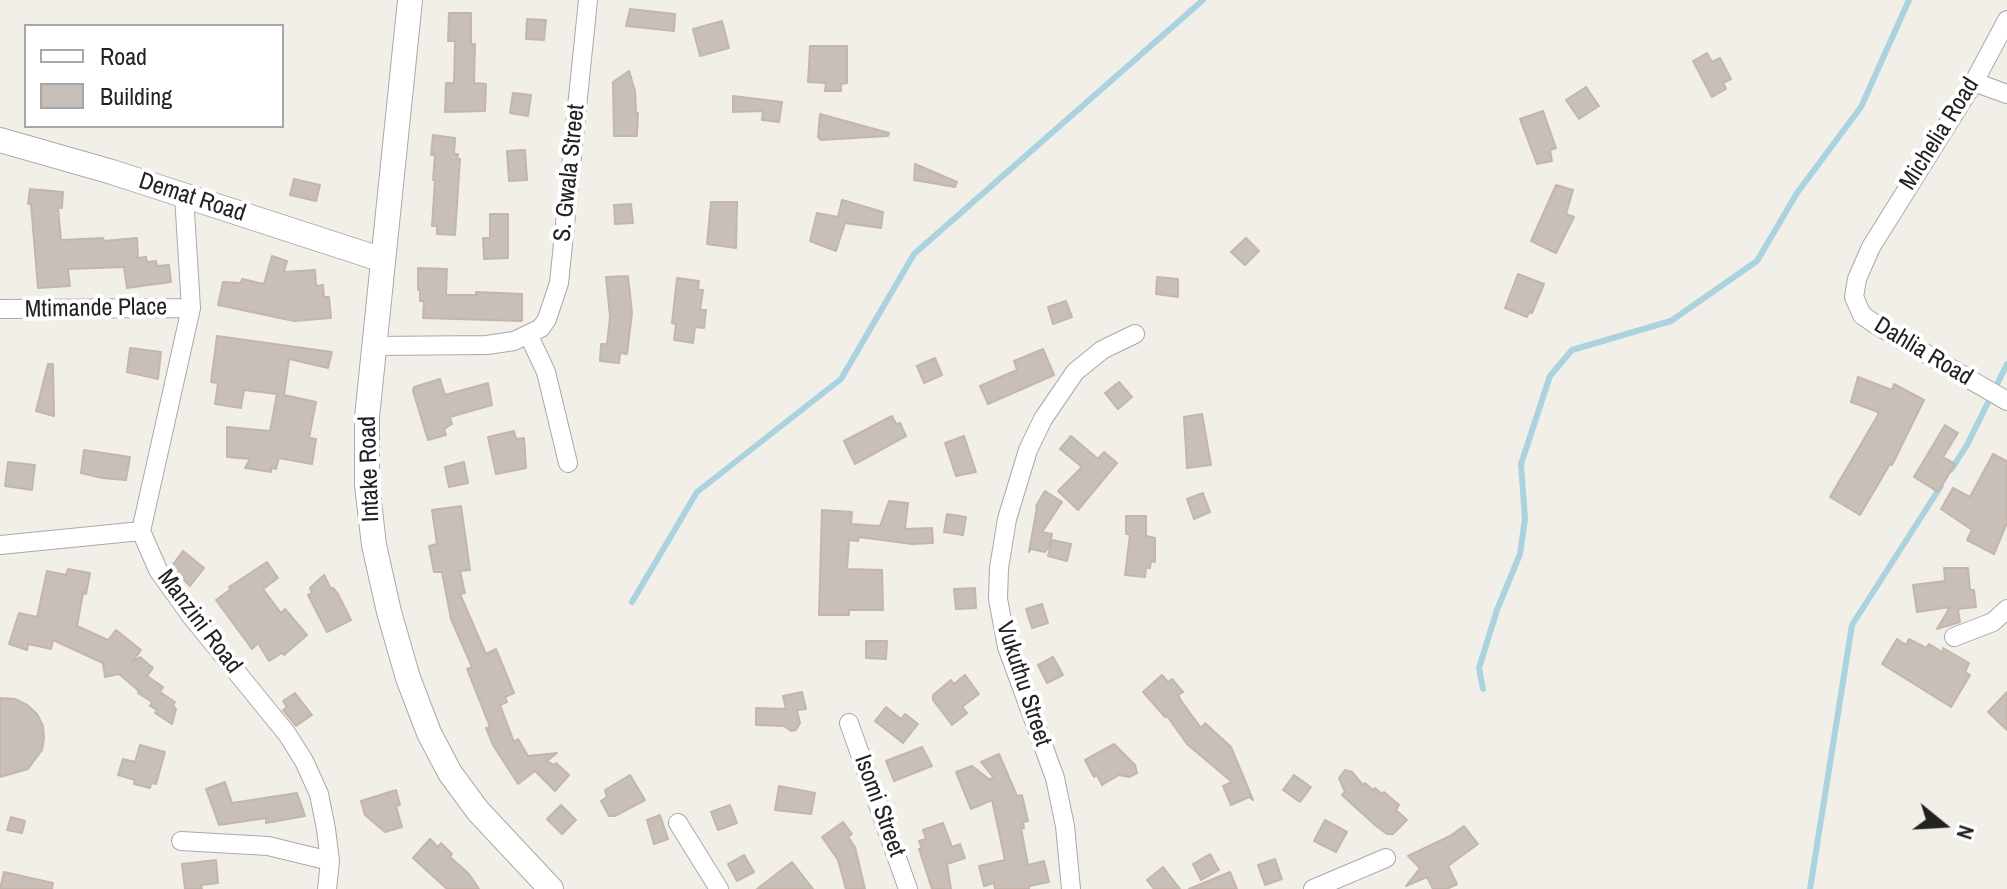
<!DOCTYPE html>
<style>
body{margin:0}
#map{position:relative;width:2007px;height:889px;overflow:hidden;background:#f2efe9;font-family:"Archivo Narrow",sans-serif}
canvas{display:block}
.legend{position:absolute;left:24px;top:24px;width:260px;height:104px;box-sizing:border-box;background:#fff;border:2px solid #a7a7a7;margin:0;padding:10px 14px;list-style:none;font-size:24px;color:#222}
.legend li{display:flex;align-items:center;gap:16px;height:40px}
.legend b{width:40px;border:2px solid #a7a7a7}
.north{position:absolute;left:1903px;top:785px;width:80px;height:80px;-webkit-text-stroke:6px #fff;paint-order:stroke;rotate:108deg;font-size:22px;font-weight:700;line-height:32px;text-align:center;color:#222}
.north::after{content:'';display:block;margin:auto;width:28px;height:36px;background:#222;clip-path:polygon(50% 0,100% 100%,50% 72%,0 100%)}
</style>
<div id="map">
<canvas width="2007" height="889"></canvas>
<ul class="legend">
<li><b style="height:10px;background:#fff"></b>Road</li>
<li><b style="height:22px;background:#c7bfb8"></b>Building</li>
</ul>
<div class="north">N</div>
</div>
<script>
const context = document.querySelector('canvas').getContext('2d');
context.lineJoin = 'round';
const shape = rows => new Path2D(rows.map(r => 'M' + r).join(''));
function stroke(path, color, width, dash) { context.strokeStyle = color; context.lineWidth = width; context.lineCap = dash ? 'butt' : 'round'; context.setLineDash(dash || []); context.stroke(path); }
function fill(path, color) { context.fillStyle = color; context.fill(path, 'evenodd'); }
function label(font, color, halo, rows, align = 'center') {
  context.font = font + ' "Archivo Narrow",sans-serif'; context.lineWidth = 8; context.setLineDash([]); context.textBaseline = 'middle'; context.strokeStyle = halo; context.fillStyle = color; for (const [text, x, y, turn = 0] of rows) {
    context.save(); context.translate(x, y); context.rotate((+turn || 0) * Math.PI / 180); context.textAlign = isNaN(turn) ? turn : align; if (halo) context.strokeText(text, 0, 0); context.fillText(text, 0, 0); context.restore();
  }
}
const stream = shape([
 [1951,470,1967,445,2007,364],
 [632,602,697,492,841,379,914,254,1203,0],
 [1483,689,1479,668,1497,610,1520,554,1525,519,1521,464,1550,376,1572,350,1671,321,1757,261,1797,193,1861,107,1909,0],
 [1810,889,1852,625,1941,486]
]);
const building = shape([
 [630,9,675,14,674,31,626,26,630,9],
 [449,13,471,13,471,44,475,44,474,83,486,84,485,111,445,112,446,83,454,83,455,41,448,41,449,13],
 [527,19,546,20,544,40,526,39,527,19],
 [722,21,729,48,700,56,693,29,722,21],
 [810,46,847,46,847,83,841,84,841,91,825,91,826,83,808,82,810,46],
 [1707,53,1712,62,1720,58,1731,79,1723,83,1726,89,1712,97,1693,61,1707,53],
 [629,71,635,91,636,113,638,113,637,136,614,136,613,82,629,71],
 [1586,87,1599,106,1579,119,1566,100,1586,87],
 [513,93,531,95,528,116,510,113,513,93],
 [733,96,782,102,779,122,762,120,763,111,733,112,733,96],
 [1543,111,1556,148,1550,150,1552,161,1537,164,1520,119,1543,111],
 [820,114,889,133,888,136,821,140,818,137,820,114],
 [433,135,455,138,454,154,458,154,457,159,460,159,455,235,437,234,437,226,432,226,435,180,433,180,435,155,431,155,433,135],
 [525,150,527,180,509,181,507,151,525,150],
 [915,164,957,182,955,187,914,180,915,164],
 [294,179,320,185,316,201,290,195,294,179],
 [1556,185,1573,190,1566,214,1574,217,1556,253,1531,241,1556,185],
 [30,189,63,192,62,208,58,207,61,240,103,238,104,241,137,238,138,258,146,257,147,262,156,261,157,266,169,265,171,282,127,288,124,267,68,269,70,286,38,288,31,204,28,204,30,189],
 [842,200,883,212,881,228,845,223,836,251,810,241,817,213,838,217,842,200],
 [711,202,737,202,736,248,707,244,711,202],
 [631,204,633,223,615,224,614,205,631,204],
 [490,214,508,214,508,258,484,259,483,238,490,238,490,214],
 [1246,238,1259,251,1245,265,1231,252,1246,238],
 [272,256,287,261,284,272,315,270,316,286,323,285,324,297,329,297,331,318,294,321,218,305,223,282,241,283,242,279,264,284,272,256],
 [418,268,447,269,446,295,476,295,476,292,522,294,522,321,423,318,424,301,420,301,420,290,418,290,418,268],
 [1518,274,1544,284,1532,313,1529,312,1527,317,1505,308,1518,274],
 [628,276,632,313,627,354,620,353,619,363,600,361,601,344,607,344,610,317,606,277,628,276],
 [1157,277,1178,279,1178,297,1156,294,1157,277],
 [677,278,699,281,698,290,703,290,700,310,706,310,704,328,695,327,693,343,674,340,676,324,672,323,677,278],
 [1066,301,1072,317,1053,324,1048,307,1066,301],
 [217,336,332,352,328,368,289,359,284,395,316,402,309,438,316,439,312,464,279,458,276,469,271,468,271,472,245,468,250,459,227,457,227,427,270,431,277,394,244,390,241,408,215,404,218,383,211,382,217,336],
 [130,348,161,352,158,379,127,372,130,348],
 [1043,349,1054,375,988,404,980,386,1017,370,1014,361,1043,349],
 [935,358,942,375,924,383,917,366,935,358],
 [48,364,53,364,54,416,36,411,48,364],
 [1858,377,1892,390,1894,384,1924,400,1892,465,1890,464,1860,515,1830,497,1878,415,1878,412,1851,402,1858,377],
 [440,379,445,395,488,383,492,405,450,417,452,424,444,429,446,435,428,440,413,391,414,387,440,379],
 [1119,382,1132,397,1118,409,1105,393,1119,382],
 [1202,414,1211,465,1187,468,1184,417,1202,414],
 [892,416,896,424,900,423,906,436,855,464,844,441,892,416],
 [1945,425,1958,433,1943,457,1955,464,1938,492,1914,477,1945,425],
 [514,431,516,439,524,438,526,468,496,474,488,437,514,431],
 [964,436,976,472,956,476,945,443,964,436],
 [1071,436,1098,459,1104,452,1117,463,1078,510,1058,491,1082,467,1060,449,1071,436],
 [84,450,130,457,126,480,102,478,81,473,84,450],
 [1993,454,2007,461,2007,523,1994,554,1967,540,1972,530,1941,509,1953,488,1970,497,1993,454],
 [8,462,35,465,32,490,5,486,8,462],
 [464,462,468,483,449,487,445,467,464,462],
 [1045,491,1062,502,1042,532,1052,534,1049,547,1045,552,1031,549,1029,552,1037,507,1036,506,1045,491],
 [1203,493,1210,512,1194,519,1187,499,1203,493],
 [889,501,908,503,905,529,932,528,933,543,912,544,859,537,858,541,849,540,847,569,882,570,883,610,849,610,849,615,819,615,822,510,852,512,851,524,880,526,889,501],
 [461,506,470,570,460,571,465,593,460,594,486,654,496,649,514,693,505,697,507,702,500,705,514,742,518,739,528,756,557,753,547,761,554,765,556,763,569,775,555,791,535,771,518,784,493,745,486,728,490,727,467,669,472,667,451,619,442,572,434,572,429,546,437,544,432,510,461,506],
 [947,514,966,517,963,535,944,532,947,514],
 [1126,516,1146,516,1146,536,1155,538,1155,562,1151,561,1150,568,1146,568,1145,577,1125,575,1130,534,1126,534,1126,516],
 [1052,540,1071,544,1067,561,1048,556,1052,540],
 [183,551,204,568,190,586,171,567,183,551],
 [267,562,278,578,263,589,281,613,285,609,307,635,284,655,282,653,269,661,258,643,252,649,216,600,231,589,229,587,267,562],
 [1944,568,1968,568,1970,590,1974,590,1976,607,1958,609,1960,622,1937,629,1950,607,1917,612,1913,585,1945,581,1944,568],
 [68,569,90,573,86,594,83,593,77,626,108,640,116,630,141,650,132,662,140,657,153,668,147,676,163,687,160,692,175,702,173,705,176,709,172,724,155,713,157,710,150,706,152,702,138,693,139,691,119,674,105,677,103,663,53,640,51,649,28,644,27,650,9,644,19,613,37,617,47,571,66,575,68,569],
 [324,575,331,589,333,588,338,594,351,620,327,632,308,595,312,593,310,588,324,575],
 [975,588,976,608,956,609,954,589,975,588],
 [1042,604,1048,623,1032,628,1026,609,1042,604],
 [1897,639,1906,645,1909,639,1926,648,1929,644,1944,653,1943,648,1969,663,1965,672,1970,675,1951,707,1882,664,1897,639],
 [866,641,887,641,886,659,866,658,866,641],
 [1053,657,1063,675,1047,683,1038,665,1053,657],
 [965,675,979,694,962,707,967,713,952,725,933,700,933,695,951,680,954,684,965,675],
 [1162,675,1168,682,1172,679,1183,692,1178,695,1182,702,1201,728,1205,723,1231,747,1253,800,1249,797,1231,805,1223,786,1232,782,1187,744,1167,716,1165,717,1143,692,1162,675],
 [802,692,806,709,797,710,800,723,796,730,791,731,784,726,756,725,756,708,786,709,783,696,802,692],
 [2007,692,2007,730,1988,712,2007,692],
 [295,693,312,715,296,726,283,710,287,707,283,701,295,693],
 [0,698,15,699,27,705,37,714,43,726,44,738,42,750,28,769,0,777,0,698],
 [886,707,901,719,905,714,918,724,903,743,875,721,886,707],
 [1114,744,1135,765,1137,773,1129,777,1119,775,1102,785,1097,775,1094,777,1085,760,1114,744],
 [140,745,165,752,156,784,151,783,150,788,134,784,135,780,118,775,123,759,135,762,140,745],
 [922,747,932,766,894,781,886,761,922,747],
 [999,754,1017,796,1022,795,1028,821,1023,822,1024,828,1021,828,1028,865,1044,861,1049,882,1029,886,1029,889,995,889,994,883,984,886,979,866,1005,860,992,800,971,809,956,772,972,766,990,780,993,777,981,762,999,754],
 [1345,770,1352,772,1363,785,1365,783,1373,790,1375,788,1382,794,1384,792,1399,805,1396,810,1407,820,1393,834,1387,834,1376,826,1342,795,1345,792,1339,778,1345,770],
 [630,775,645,800,615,816,609,816,601,801,607,797,605,790,630,775],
 [1294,775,1311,787,1300,802,1283,790,1294,775],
 [225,782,232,803,297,793,305,816,266,823,266,818,219,825,206,789,225,782],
 [779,786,815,793,811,814,775,810,779,786],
 [396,790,400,805,396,806,402,827,385,832,365,815,361,801,396,790],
 [561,805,576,820,562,834,547,819,561,805],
 [730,805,737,823,718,830,711,812,730,805],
 [660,815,668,839,654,844,647,820,660,815],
 [11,817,25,821,22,833,7,830,11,817],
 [1325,820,1347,832,1336,852,1314,841,1325,820],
 [843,822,852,834,848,837,855,847,865,889,846,889,838,860,822,837,843,822],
 [943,823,952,847,960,844,965,858,947,864,951,889,932,889,919,849,922,849,919,841,926,839,923,830,943,823],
 [1464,826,1478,844,1448,866,1457,884,1447,889,1433,889,1427,877,1406,886,1420,868,1408,856,1450,836,1464,826],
 [430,839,438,847,441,843,452,854,450,857,469,874,479,889,447,889,413,858,430,839],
 [1210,854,1219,870,1201,880,1193,864,1210,854],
 [744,855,754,872,737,881,728,864,744,855],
 [1275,859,1282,879,1265,885,1258,865,1275,859],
 [216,860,218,883,201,885,202,889,185,889,182,864,216,860],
 [792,862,813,889,757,889,792,862],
 [1163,867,1180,889,1154,889,1147,880,1163,867],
 [4,872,53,883,52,889,0,889,4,872],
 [1230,872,1237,889,1189,889,1230,872]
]);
const minor = shape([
 [2007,20,1974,82,1871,247,1857,279,1854,297,1862,315,1875,324,2007,401],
 [1974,82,2007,94],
 [184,196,191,308,141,531,158,570,191,616,287,734,304,761,319,794,326,829,330,861,327,889],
 [0,309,191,308],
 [529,336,546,372,568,463],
 [373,346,487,345,514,341,541,328,547,319,559,283,588,0],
 [0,545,141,531],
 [1954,637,1993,622,2007,609],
 [849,723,908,889],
 [678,823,719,889],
 [181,841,268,846,330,861],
 [1071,889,1065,826,1055,778,1007,647,998,599,999,568,1007,519,1028,450,1043,419,1075,372,1102,350,1135,334],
 [1313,889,1386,858]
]);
const tertiary = shape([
 [410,0,367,417,367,485,374,545,389,612,408,678,429,733,450,773,478,811,551,889],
 [0,140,112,172,383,260]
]);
const streetNames = [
 ["Michelia Road",1940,134,-58],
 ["S. Gwala Street",570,173,-84],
 ["Demat Road",192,198,18],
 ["Mtimande Place",96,309,-1],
 ["Dahlia Road",1923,352,31],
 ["Intake Road",370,469,-92],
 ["Manzini Road",199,622,53],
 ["Vukuthu Street",1023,684,72],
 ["Isomi Street",879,806,70]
];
stroke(stream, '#aad3df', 6);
fill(building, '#c7bfb8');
stroke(building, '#c4b6ab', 2);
stroke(minor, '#a9a9a9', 20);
stroke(tertiary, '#a9a9a9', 26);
stroke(minor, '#fff', 18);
stroke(tertiary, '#fff', 24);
label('24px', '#222', '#fff', streetNames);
</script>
